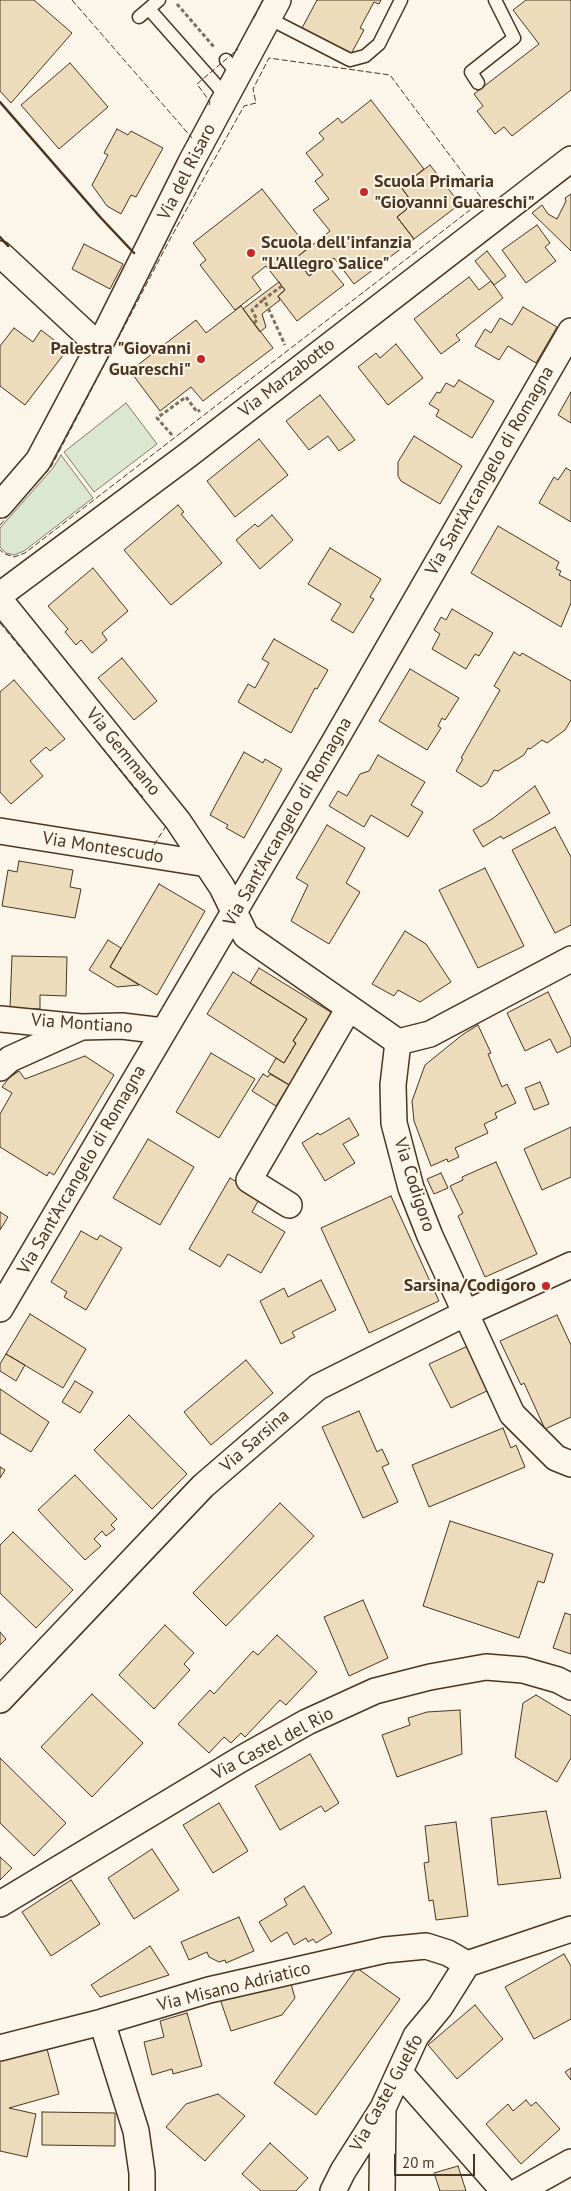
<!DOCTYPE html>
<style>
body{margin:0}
#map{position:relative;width:571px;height:2191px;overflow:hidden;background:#fbf6e9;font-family:"PT Sans",sans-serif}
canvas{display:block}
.scale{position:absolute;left:394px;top:2154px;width:81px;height:22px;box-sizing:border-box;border:2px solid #4a3520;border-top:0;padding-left:6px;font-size:15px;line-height:18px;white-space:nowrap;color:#4a3520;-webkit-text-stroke:4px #fbf6e9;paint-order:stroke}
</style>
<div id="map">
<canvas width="571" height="2191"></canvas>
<div class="scale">20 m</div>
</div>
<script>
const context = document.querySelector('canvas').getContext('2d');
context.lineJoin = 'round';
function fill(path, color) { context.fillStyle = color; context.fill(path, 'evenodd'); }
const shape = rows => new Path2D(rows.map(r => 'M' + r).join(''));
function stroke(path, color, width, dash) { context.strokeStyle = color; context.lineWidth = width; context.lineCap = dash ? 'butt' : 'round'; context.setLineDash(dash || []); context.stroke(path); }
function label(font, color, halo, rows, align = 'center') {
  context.font = font + ' "PT Sans",sans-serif'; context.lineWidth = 4; context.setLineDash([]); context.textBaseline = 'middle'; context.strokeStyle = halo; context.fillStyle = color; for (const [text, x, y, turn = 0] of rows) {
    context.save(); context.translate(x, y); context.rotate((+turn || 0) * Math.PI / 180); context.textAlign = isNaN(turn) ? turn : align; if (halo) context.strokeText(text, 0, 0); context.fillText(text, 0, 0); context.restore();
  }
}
const green = shape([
 [126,403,157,444,94,492,64,452,126,403],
 [61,455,93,498,24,551,14,555,6,553,0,547,0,528,53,468,61,455]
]);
const building = shape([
 [0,0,34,0,72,33,11,103,0,91,0,0],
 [317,0,381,0,379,4,374,2,360,28,364,30,351,54,302,28,317,0],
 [526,0,571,0,571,90,512,136,504,127,495,134,477,111,483,106,474,94,539,44,513,10,526,0],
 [70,63,108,107,59,149,21,105,70,63],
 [371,100,424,169,401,187,409,198,402,202,407,209,397,217,414,239,354,284,334,258,309,276,296,258,330,231,313,210,329,199,315,181,323,175,306,153,324,139,319,133,338,118,342,123,371,100],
 [117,129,128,135,131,131,163,148,136,197,131,195,121,214,107,206,92,185,108,155,104,153,117,129],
 [430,165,460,204,414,239,397,217,407,209,402,202,409,198,401,187,430,165],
 [262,189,308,248,296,258,309,276,326,263,344,285,297,321,278,296,285,290,266,266,252,277,261,290,235,310,200,265,206,260,193,243,262,189],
 [571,194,571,251,532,213,542,205,548,214,557,219,566,201,565,198,571,194],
 [537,225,550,243,545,247,556,261,526,283,502,250,537,225],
 [84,244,123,264,110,289,72,269,84,244],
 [487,251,506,276,494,285,475,261,487,251],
 [469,277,479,290,491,281,503,298,456,335,460,340,441,354,414,319,469,277],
 [279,282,285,290,278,296,280,300,262,314,266,327,260,332,243,309,279,282],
 [241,306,273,348,203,401,191,387,160,411,130,371,196,320,206,333,241,306],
 [523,307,557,327,536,363,508,346,499,360,475,346,485,329,491,333,500,318,512,325,523,307],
 [14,328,33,342,41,330,67,350,25,405,0,386,0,346,14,328],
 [396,344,423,378,388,405,358,367,376,353,380,358,396,344],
 [459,380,494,401,472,438,436,416,439,410,429,404,437,392,440,393,446,383,454,387,459,380],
 [571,392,571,423,558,415,571,392],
 [320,395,355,440,339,451,328,436,309,450,286,421,320,395],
 [414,436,462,466,440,504,401,481,398,476,398,462,414,436],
 [259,439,288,475,235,517,207,481,259,439],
 [566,468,571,471,571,522,539,503,554,477,558,480,566,468],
 [178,505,184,512,181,514,222,563,171,605,124,550,178,505],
 [272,515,293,540,260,569,236,540,255,524,258,527,272,515],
 [498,526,559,562,556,569,561,571,559,575,571,581,571,603,561,627,471,573,498,526],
 [330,548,381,579,370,597,374,599,353,633,331,620,341,604,308,584,330,548],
 [93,568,128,611,102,633,107,640,92,653,81,640,76,645,65,632,68,629,48,606,93,568],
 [452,609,493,633,479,656,475,654,466,669,432,649,440,634,434,630,441,617,446,620,452,609],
 [274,639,328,670,317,689,315,688,291,733,238,702,248,684,255,688,269,663,262,659,274,639],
 [514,652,520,656,522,653,571,681,571,720,565,730,547,743,542,740,530,749,528,748,524,755,498,771,494,770,487,783,481,787,456,771,463,759,461,758,500,690,494,686,514,652],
 [122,658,157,701,134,720,98,678,122,658],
 [410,669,459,698,445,720,442,718,438,726,441,728,427,750,379,721,410,669],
 [14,680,65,739,50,751,46,747,30,761,43,776,11,804,0,792,0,692,14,680],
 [244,752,263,763,265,759,282,769,244,838,226,828,228,825,210,815,244,752],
 [378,755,425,782,411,805,423,812,408,837,371,815,364,827,329,806,338,791,347,796,360,774,369,771,378,755],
 [535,786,550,813,503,839,501,836,483,847,473,830,492,819,535,786],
 [327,825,365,848,346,883,360,892,329,944,291,921,308,885,296,878,327,825],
 [555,827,571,857,571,925,555,933,512,850,555,827],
 [19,861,73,870,70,887,81,889,75,918,2,906,8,870,17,872,19,861],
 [485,868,524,946,478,968,439,890,485,868],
 [159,884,205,911,157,995,110,967,159,884],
 [405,931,426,944,451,982,420,1002,398,990,394,996,372,984,405,931],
 [108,940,121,948,110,967,139,985,117,987,89,970,108,940],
 [12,956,67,957,66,996,40,995,40,1009,10,1008,12,956],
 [259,968,337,1016,293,1087,268,1072,276,1058,284,1063,296,1043,293,1041,307,1019,250,983,259,968],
 [233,972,307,1019,293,1041,296,1043,284,1063,207,1014,233,972],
 [548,992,571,1039,571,1046,557,1053,550,1039,525,1051,507,1013,548,992],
 [478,1025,491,1053,488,1054,502,1087,507,1084,516,1103,495,1113,497,1118,484,1124,488,1133,455,1148,459,1157,448,1162,447,1159,431,1166,414,1121,412,1101,425,1065,462,1035,478,1025],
 [211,1053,255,1079,219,1138,176,1112,211,1053],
 [85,1056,114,1075,54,1175,49,1172,47,1176,0,1147,0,1114,12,1093,2,1087,9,1078,19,1071,25,1079,85,1056],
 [263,1074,268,1077,270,1074,289,1085,276,1106,252,1091,263,1074],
 [540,1082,549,1104,534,1110,525,1088,540,1082],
 [349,1118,359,1135,343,1144,355,1163,325,1181,302,1143,318,1133,320,1135,349,1118],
 [571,1127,571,1177,542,1190,524,1149,571,1127],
 [148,1139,194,1167,160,1225,113,1198,148,1139],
 [496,1162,537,1254,485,1277,458,1216,463,1213,450,1186,463,1180,462,1177,496,1162],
 [441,1173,448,1188,434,1194,427,1179,441,1173],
 [230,1178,261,1196,252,1212,285,1232,261,1273,228,1254,220,1267,189,1249,230,1178],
 [391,1196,439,1301,369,1333,321,1228,391,1196],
 [0,1212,8,1217,0,1230,0,1212],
 [81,1231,97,1240,100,1235,122,1248,86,1310,64,1297,67,1292,51,1282,81,1231],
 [321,1280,336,1310,292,1332,295,1337,281,1344,260,1301,284,1288,288,1297,321,1280],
 [30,1314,86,1349,63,1388,6,1354,30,1314],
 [557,1315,571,1345,571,1417,545,1429,524,1383,521,1385,500,1341,557,1315],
 [470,1345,491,1389,451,1408,429,1364,470,1345],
 [6,1354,25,1365,16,1381,0,1371,0,1364,6,1354],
 [246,1360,273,1393,211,1445,184,1412,246,1360],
 [75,1381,93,1392,80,1413,62,1402,75,1381],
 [0,1389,49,1422,31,1452,0,1433,0,1389],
 [359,1411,377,1452,382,1449,389,1464,382,1467,398,1502,363,1518,322,1427,359,1411],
 [129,1415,187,1474,152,1509,94,1450,129,1415],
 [503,1428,511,1448,516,1445,525,1467,429,1507,412,1465,503,1428],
 [0,1467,5,1470,0,1478,0,1467],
 [75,1475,117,1519,111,1525,115,1529,106,1536,102,1531,94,1539,101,1546,85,1560,38,1510,75,1475],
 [280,1503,314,1536,226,1626,193,1593,280,1503],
 [450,1521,553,1554,544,1583,538,1581,519,1638,423,1606,450,1521],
 [13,1532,73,1590,36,1628,0,1593,0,1545,13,1532],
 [363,1600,388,1658,349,1676,324,1617,363,1600],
 [565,1613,571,1615,571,1654,553,1648,565,1613],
 [165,1625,194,1653,184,1664,190,1670,154,1709,119,1675,165,1625],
 [0,1632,6,1639,0,1645,0,1632],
 [277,1635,317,1672,286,1705,280,1700,245,1737,241,1733,231,1743,224,1737,209,1753,178,1724,210,1690,214,1694,253,1651,258,1655,277,1635],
 [92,1694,143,1743,92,1797,41,1747,92,1694],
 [536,1695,571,1716,571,1758,557,1782,515,1757,523,1703,536,1695],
 [460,1710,462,1754,397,1777,382,1735,410,1725,408,1718,427,1712,460,1710],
 [310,1754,339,1803,325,1812,321,1806,280,1830,255,1786,310,1754],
 [0,1758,66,1823,34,1856,0,1823,0,1758],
 [219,1803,248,1851,213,1873,183,1825,219,1803],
 [546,1811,561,1878,498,1885,491,1818,546,1811],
 [456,1822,468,1916,436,1920,433,1900,429,1901,424,1863,429,1862,425,1826,456,1822],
 [152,1849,179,1890,134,1919,108,1878,152,1849],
 [0,1857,12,1868,0,1880,0,1857],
 [71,1880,100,1924,51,1956,22,1912,71,1880],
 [304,1886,332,1933,316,1943,313,1939,308,1942,306,1938,294,1945,287,1932,271,1942,259,1922,287,1905,284,1899,304,1886],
 [239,1917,254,1951,226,1963,225,1960,219,1962,209,1957,207,1952,189,1960,181,1942,239,1917],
 [150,1946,169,1975,100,1997,91,1985,150,1946],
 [564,1954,571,1966,571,2019,534,2039,505,1987,564,1954],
 [357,1968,400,1999,316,2115,274,2083,357,1968],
 [289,1977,295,1998,282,2015,231,2031,220,1999,289,1977],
 [475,2005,503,2039,457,2079,428,2045,475,2005],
 [187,2013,202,2066,173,2074,172,2069,152,2075,144,2042,164,2037,160,2021,187,2013],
 [46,2045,59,2094,9,2108,36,2114,27,2157,0,2151,0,2058,46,2045],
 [571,2068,571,2080,565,2072,571,2068],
 [218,2094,245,2116,205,2161,166,2127,186,2104,218,2094],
 [526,2100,531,2106,536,2102,560,2129,521,2164,486,2124,508,2104,513,2111,526,2100],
 [42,2112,115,2113,115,2146,42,2145,42,2112],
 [270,2143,308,2178,296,2191,261,2191,242,2174,270,2143],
 [458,2166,466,2191,440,2191,434,2173,458,2166]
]);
const path = shape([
 [177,4,214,47],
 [282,286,264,299,285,345],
 [254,323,257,320,252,310,264,299],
 [172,435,157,418,186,397,197,412,200,410]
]);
const lane = shape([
 [149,9,226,96],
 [139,17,159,0],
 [268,18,350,60,365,56,379,44,401,0],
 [226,60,238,74],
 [478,83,471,72,514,38,495,0]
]);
const street = shape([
 [0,254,99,346],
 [0,505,38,461,99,346,191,162,278,0],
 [0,595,188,455,571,159],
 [0,600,178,821,222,887,246,936,398,1042,393,1085,394,1123,411,1188,430,1236,512,1414,556,1458,571,1464],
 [0,831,207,864],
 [0,1019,81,1027,122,1026,163,1031],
 [398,1042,430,1034,571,959],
 [0,1068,10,1059,79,1028],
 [289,1205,249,1180,349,1008],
 [0,1309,333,744,571,331],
 [0,1700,203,1486,318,1387,466,1313,571,1265],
 [0,1904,241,1759,307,1722,375,1691,430,1677,486,1667,523,1670,558,1680,571,1687],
 [102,2022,136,2131,142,2173,142,2191],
 [0,2048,102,2022,209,1990,385,1950,426,1946,448,1953,467,1964],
 [400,2073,504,2191],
 [333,2191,343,2171,383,2108,416,2036,440,2007,467,1964,571,1929],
 [382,2191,383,2108],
 [519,2191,571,2162]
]);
const fence = shape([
 [72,0,192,138],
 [254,18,263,0],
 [209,105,210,102,197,84,238,49],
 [0,525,51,467,169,241,244,106,256,103,253,89,269,58,390,75,483,200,25,553,14,557,5,554,0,550],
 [0,623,143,797],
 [154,845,166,826,163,823]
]);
const wall = shape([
 [0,102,101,218,134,253],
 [0,237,8,246]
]);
const markers = [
 [364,192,5,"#c62828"],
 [251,253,5,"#c62828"],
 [201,359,5,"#c62828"],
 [546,1286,5,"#c62828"]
];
const streetNames = [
 ["Via del Risaro",187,172,-63],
 ["Via Marzabotto",287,378,-38],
 ["Via Sant'Arcangelo di Romagna",490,471,-60],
 ["Via Gemmano",123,752,51],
 ["Via Sant'Arcangelo di Romagna",288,822,-60],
 ["Via Montescudo",103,848,9],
 ["Via Montiano",82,1024,4],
 ["Via Sant'Arcangelo di Romagna",82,1170,-60],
 ["Via Codigoro",414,1185,72],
 ["Via Sarsina",255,1441,-41],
 ["Via Castel del Rio",273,1744,-28],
 ["Via Misano Adriatico",234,1987,-14],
 ["Via Castel Guelfo",387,2093,-61]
];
const poiNames = [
 ["Scuola Primaria",374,182],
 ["\"Giovanni Guareschi\"",374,203],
 ["Scuola dell'infanzia",261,243],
 ["\"L'Allegro Salice\"",261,264],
 ["Palestra \"Giovanni",191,349,"right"],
 ["Guareschi\"",191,370,"right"],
 ["Sarsina/Codigoro",536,1286,"right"]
];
fill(green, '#dce7d0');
stroke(green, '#887966', 1);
fill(building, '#ecdcbc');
stroke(building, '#4a3520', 1);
stroke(lane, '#4a3520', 15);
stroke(street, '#4a3520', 28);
stroke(path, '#7f6f5c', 3, [4, 2.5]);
stroke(lane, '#fbf6e9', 12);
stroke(street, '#fbf6e9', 25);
stroke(fence, '#4a3520', 1, [6, 2.5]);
stroke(wall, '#4a3520', 2.5);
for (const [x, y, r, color] of markers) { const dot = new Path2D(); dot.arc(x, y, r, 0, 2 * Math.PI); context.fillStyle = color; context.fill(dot); stroke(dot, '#fbf6e9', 2); }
label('18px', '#4a3520', '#fbf6e9', streetNames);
label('bold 18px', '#4a3520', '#fbf6e9', poiNames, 'left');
</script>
